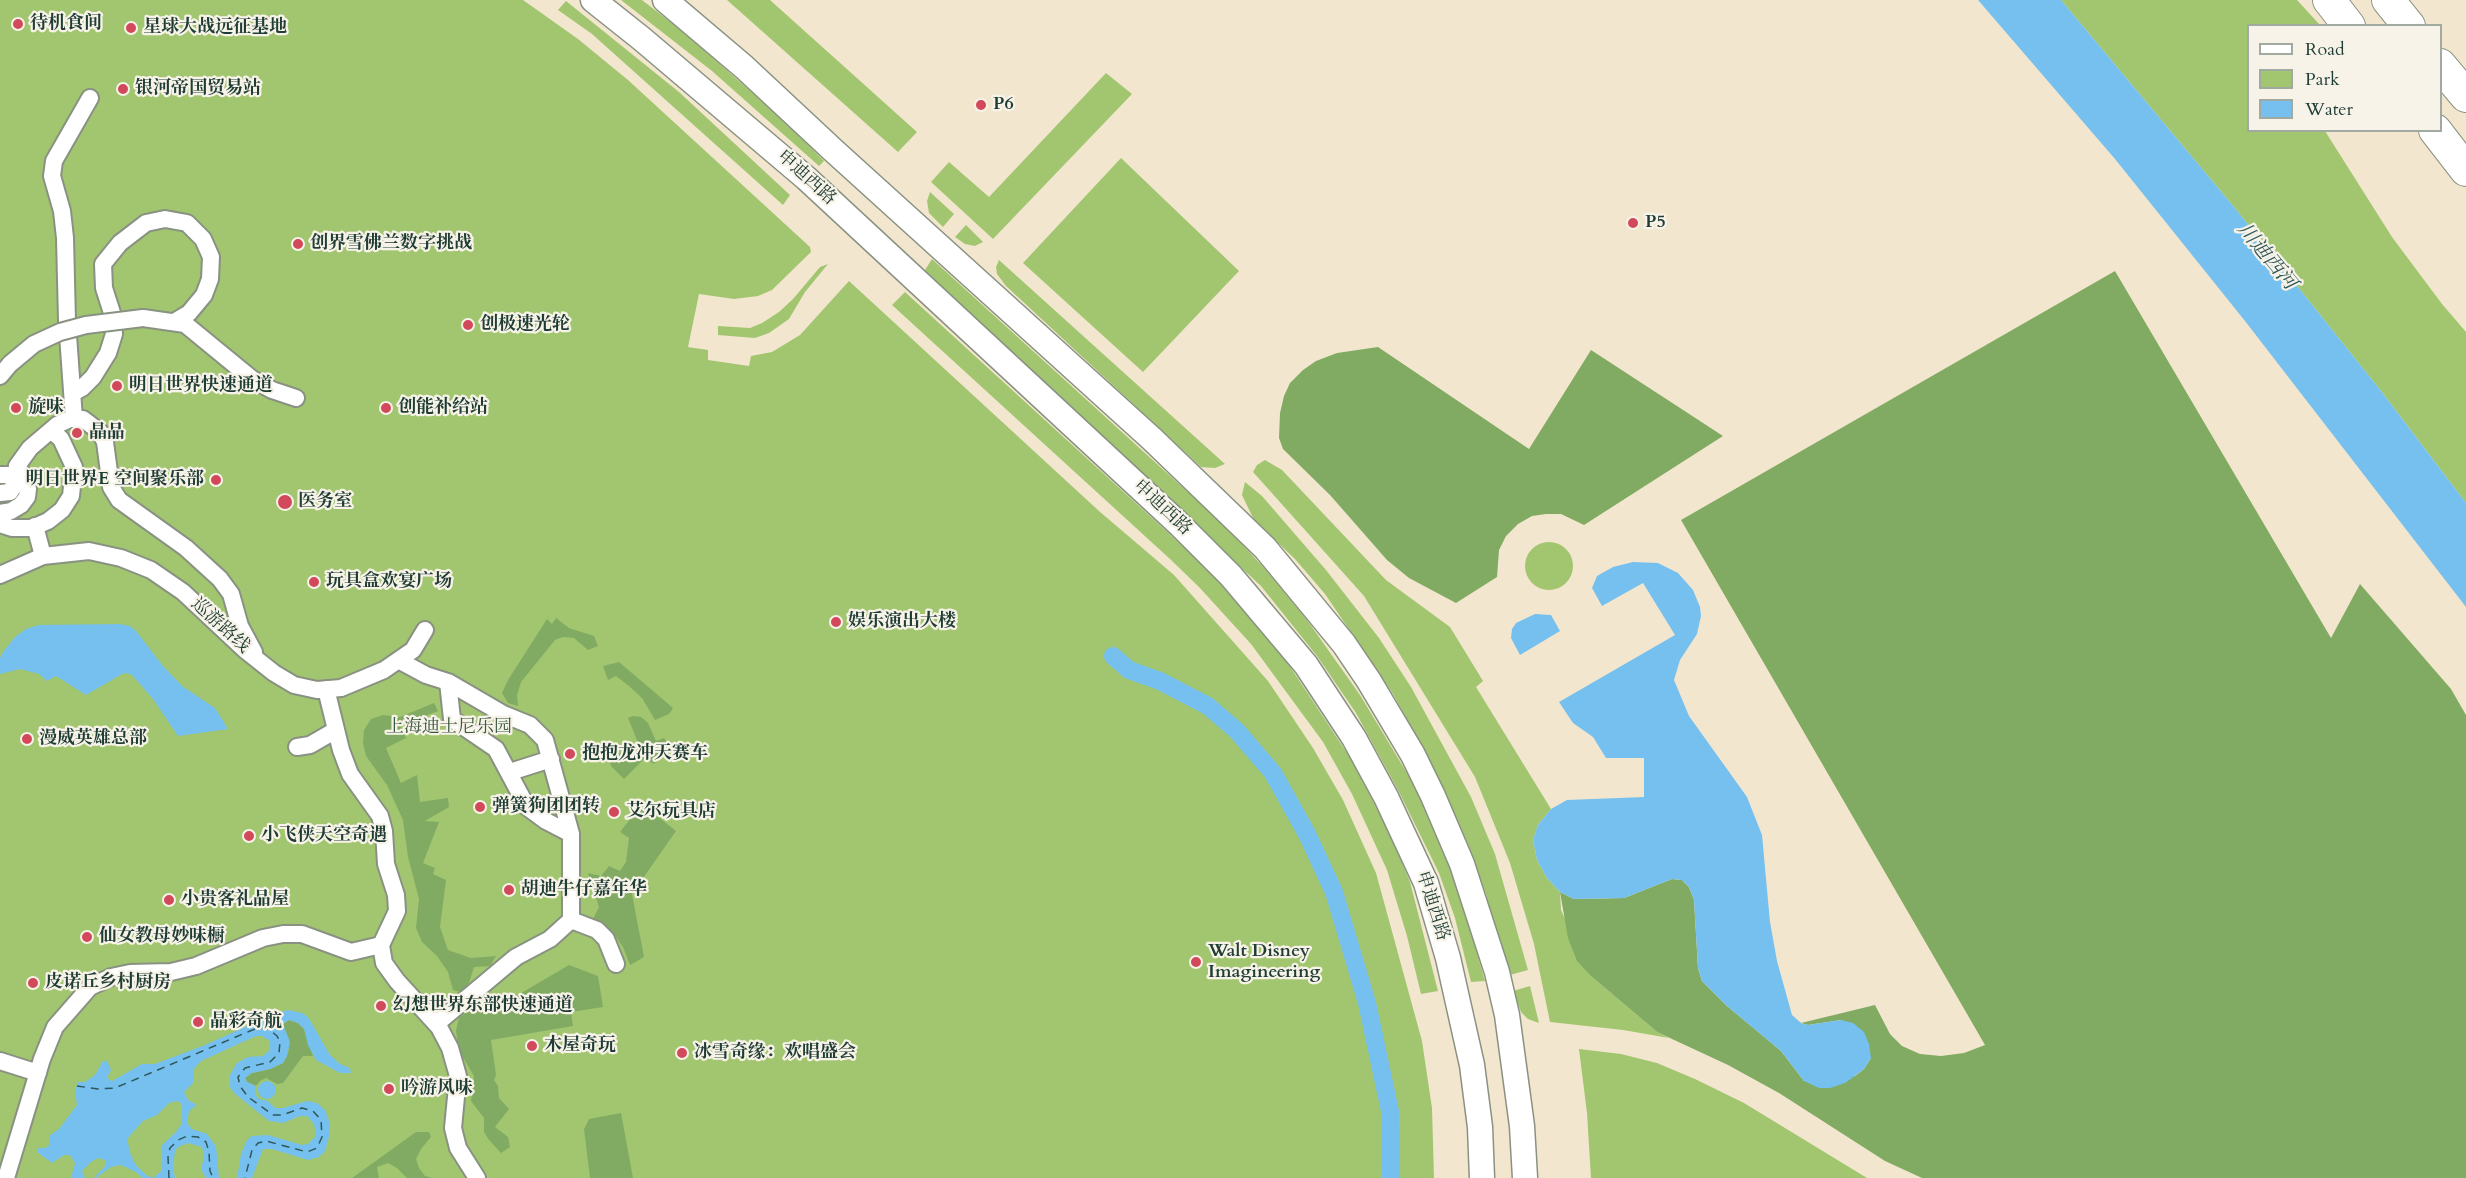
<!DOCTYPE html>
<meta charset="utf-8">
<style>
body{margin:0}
#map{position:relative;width:2466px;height:1178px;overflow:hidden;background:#f3e6cf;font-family:Cardo,serif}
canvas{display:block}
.legend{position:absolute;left:2247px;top:24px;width:195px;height:108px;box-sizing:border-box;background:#f7f3e8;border:2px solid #a1aaa0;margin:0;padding:8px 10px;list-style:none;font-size:18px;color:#1f3d34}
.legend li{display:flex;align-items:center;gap:12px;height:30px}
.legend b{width:30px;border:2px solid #a1aaa0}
</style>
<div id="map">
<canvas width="2466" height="1178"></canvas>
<ul class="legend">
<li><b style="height:8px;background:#fff"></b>Road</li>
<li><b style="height:16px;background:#a2c670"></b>Park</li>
<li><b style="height:16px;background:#75c0ee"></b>Water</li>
</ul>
</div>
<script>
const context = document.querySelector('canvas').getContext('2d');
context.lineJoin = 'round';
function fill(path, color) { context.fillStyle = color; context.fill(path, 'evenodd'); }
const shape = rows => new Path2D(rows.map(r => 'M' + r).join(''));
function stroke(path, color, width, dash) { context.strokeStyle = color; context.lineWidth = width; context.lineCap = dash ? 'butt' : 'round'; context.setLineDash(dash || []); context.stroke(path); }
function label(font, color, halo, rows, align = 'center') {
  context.font = font + ' Cardo,"Noto Serif SC",serif'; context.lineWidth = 4.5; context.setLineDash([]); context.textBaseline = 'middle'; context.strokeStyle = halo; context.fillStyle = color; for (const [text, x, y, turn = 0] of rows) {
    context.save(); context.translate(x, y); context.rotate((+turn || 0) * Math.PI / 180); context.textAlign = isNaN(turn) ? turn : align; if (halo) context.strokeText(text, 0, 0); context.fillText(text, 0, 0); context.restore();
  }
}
const green = shape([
 [0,0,523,0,578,39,628,80,810,247,811,252,772,290,758,296,734,299,699,294,688,347,708,350,708,360,749,366,751,356,772,352,800,335,849,281,1099,511,1174,575,1268,681,1313,748,1343,800,1376,873,1422,1041,1432,1108,1434,1178,0,1178],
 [621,0,642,0,686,34,793,129,824,161,819,166,712,71],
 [727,0,770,0,917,132,898,152],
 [2061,0,2297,0,2320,25,2248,26,2248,130,2325,131,2392,237,2442,304,2466,332,2466,503,2381,391,2234,207],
 [566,1,679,92,790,195,783,205,592,34,558,10],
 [1106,73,1132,94,993,239,931,182,949,162,989,197],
 [1121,158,1239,271,1143,372,1023,263],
 [930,192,954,214,943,227,929,213,927,201],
 [966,225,983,242,975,246,965,244,955,237],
 [932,259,1224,525,1267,571,1307,620,1360,695,1413,783,1454,874,1485,981,1471,982,1455,918,1439,873,1398,790,1356,713,1317,656,1261,586,923,273],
 [999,260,1225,464,1215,468,1201,467,1006,286,997,274,996,267],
 [828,264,805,292,789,319,769,333,755,338,718,335,718,326,750,328,762,323,779,312,793,299,820,267],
 [905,292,1210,571,1287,662,1349,756,1389,831,1410,882,1438,991,1421,994,1407,936,1387,870,1352,794,1323,742,1251,644,1199,587,1170,559,892,305],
 [1265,460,1282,470,1386,580,1450,627,1483,681,1476,687,1551,809,1538,825,1533,840,1537,860,1547,878,1560,892,1561,910,1592,977,1657,1032,1669,1038,1623,1030,1550,1022,1534,944,1510,863,1475,777,1364,596,1253,472,1257,465],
 [1245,482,1262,496,1326,570,1379,638,1411,687,1471,797,1495,854,1528,970,1506,976,1486,894,1468,844,1425,752,1393,694,1325,594,1295,559,1254,520,1242,495],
 '1525 566a24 24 0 1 1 48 0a24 24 0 1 1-48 0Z',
 [1530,986,1539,1023,1528,1019,1521,1012,1513,991],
 [1579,1049,1621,1054,1657,1063,1695,1079,1744,1103,1867,1178,1591,1178,1587,1113]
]);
const forest = shape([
 [2115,271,2331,638,2360,584,2451,689,2466,715,2466,1178,1922,1178,1885,1161,1779,1093,1728,1065,1657,1032,1592,977,1577,961,1568,938,1560,892,1574,899,1624,898,1672,879,1682,880,1689,887,1694,900,1698,968,1702,981,1727,1006,1781,1051,1804,1081,1855,1076,1864,1069,1871,1058,1841,1020,1808,1025,1801,1023,1875,1005,1890,1034,1902,1046,1920,1054,1941,1056,1964,1053,1985,1045,1681,520],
 [1378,347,1529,449,1591,350,1723,436,1584,525,1561,514,1546,514,1532,516,1518,524,1506,536,1499,550,1497,577,1456,603,1409,578,1387,560,1330,495,1283,449,1279,438,1280,413,1284,396,1290,383,1303,370,1316,361,1337,353],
 [556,618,569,628,594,636,598,646,588,650,574,638,563,637,555,640,521,682,517,695,518,706,508,703,502,693,508,680,547,619,552,624],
 [619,662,673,708,669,714,655,720,642,698,629,686,616,676,608,680,603,666],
 [434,703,438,711,400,725,406,738,386,748,401,783,417,775,420,802,448,798,449,807,425,821,439,822,423,863,435,868,433,874,446,880,440,927,448,950,471,958,496,956,490,966,474,967,469,983,460,992,453,990,448,972,437,956,422,942,416,928,419,899,408,857,403,820,387,785,366,756,363,743,364,730,371,719,383,715,400,717],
 [633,716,641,717,648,723,656,741,664,738,669,746,654,764,645,758,624,779,611,766,609,758,639,745,628,718],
 [642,804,676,831,632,894,644,957,630,965,623,947,614,934,600,922,592,921,599,907,588,873,601,876,609,866,620,871,626,862,629,838,620,832],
 [569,965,598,976,603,1007,571,1012,573,1026,491,1040,496,1075,494,1080,498,1086,499,1098,509,1109,495,1127,508,1137,510,1147,501,1153,489,1140,484,1132,484,1118,471,1101,474,1076,459,1051,456,1031,459,1017,475,1008,499,1006],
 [289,1020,298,1023,304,1029,313,1056,303,1056,283,1083,277,1084,266,1078,260,1081,256,1086,247,1082,245,1078,252,1073,270,1069,283,1063,289,1050,283,1024],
 [621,1113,633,1178,590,1178,584,1129,589,1119],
 [416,1132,429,1132,431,1137,421,1149,416,1159,419,1168,425,1176,432,1178,407,1178,397,1168,388,1163,377,1167,379,1178,352,1178]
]);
const water = shape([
 [1978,0,2061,0,2234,207,2381,391,2466,503,2466,607,2245,321,2115,159],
 [1633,562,1658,563,1678,573,1693,590,1700,607,1701,616,1697,634,1680,660,1674,680,1689,716,1747,797,1762,835,1770,922,1777,961,1792,1015,1801,1023,1808,1025,1841,1020,1853,1023,1864,1032,1869,1044,1871,1058,1864,1069,1845,1083,1830,1088,1819,1088,1804,1081,1781,1051,1727,1006,1702,981,1698,968,1694,900,1689,887,1682,880,1672,879,1624,898,1574,899,1560,892,1547,878,1537,860,1533,840,1538,825,1551,809,1567,800,1644,797,1644,758,1606,758,1593,737,1573,723,1559,702,1675,635,1643,583,1602,606,1592,588,1597,576,1613,567],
 [1535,614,1551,615,1560,631,1520,655,1511,638,1512,629,1516,623],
 [119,624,130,626,136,631,163,666,182,686,215,708,228,729,178,736,153,699,132,675,127,673,122,674,86,695,56,676,47,681,39,674,20,669,0,674,0,658,3,652,15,637,26,629,39,625],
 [288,1010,302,1013,308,1017,330,1055,340,1064,350,1068,351,1073,340,1073,316,1060,308,1045,304,1029,298,1023,289,1020,283,1024,290,1042,287,1056,283,1063,270,1069,252,1073,245,1078,247,1082,256,1086,256,1095,259,1099,268,1101,275,1108,283,1108,307,1101,317,1103,325,1110,329,1121,329,1137,325,1151,319,1157,308,1160,272,1149,263,1149,252,1178,237,1178,241,1154,247,1140,252,1136,268,1135,302,1145,308,1144,316,1136,314,1124,307,1116,300,1116,283,1123,269,1121,234,1093,230,1087,230,1075,237,1063,248,1057,263,1056,270,1050,270,1041,262,1036,256,1036,201,1061,193,1070,193,1083,184,1092,188,1100,197,1105,189,1111,187,1123,192,1129,207,1134,216,1146,219,1178,206,1178,201,1169,204,1156,202,1147,188,1143,178,1147,175,1151,173,1167,175,1178,153,1178,161,1171,161,1146,176,1132,182,1123,182,1104,177,1101,169,1103,157,1115,143,1121,127,1139,131,1156,136,1165,146,1175,153,1178,143,1178,136,1172,121,1165,111,1167,96,1178,94,1178,106,1165,105,1160,98,1158,91,1162,82,1171,85,1178,71,1178,75,1163,70,1155,64,1155,52,1163,37,1152,38,1148,45,1148,50,1145,49,1136,59,1129,77,1105,75,1091,78,1082,85,1082,95,1075,103,1061,107,1061,111,1070,107,1078,112,1081,142,1064,155,1064,205,1045,274,1014],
 '258 1090a9 9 0 1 1 18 0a9 9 0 1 1-18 0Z'
]);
const canal = shape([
 [1113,656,1129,670,1160,681,1208,706,1237,731,1273,773,1307,834,1334,892,1367,1003,1390,1111,1391,1178]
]);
const ferry = shape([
 [77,1086,98,1089,115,1088,250,1031,258,1028,269,1029,277,1036,280,1042,279,1053,270,1062,245,1068,238,1077,240,1086,248,1097,273,1115,282,1115,302,1108,313,1111,321,1120,322,1137,317,1148,307,1152,266,1141,258,1143,252,1150,245,1178],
 [169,1178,168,1157,170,1148,178,1140,187,1136,198,1137,206,1142,209,1152,210,1171,213,1178]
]);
const street = shape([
 [143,318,185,324,252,379,272,390,296,398],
 [0,376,10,364],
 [73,393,82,388,93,377,108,353,114,334,113,316,104,288,103,264,120,243,146,223,165,219,187,223,203,239,211,257,210,279,204,295,189,313,174,322],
 [74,419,67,321,65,238,62,211,52,176,54,161,90,98],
 [0,475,10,475,15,484,10,492,0,493],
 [0,513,11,511,21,505,27,497,28,489,26,480,17,466,30,448,57,425,70,419,83,419,100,432,105,442,111,487,119,500,186,548,220,579,231,594,240,626,254,652],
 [0,524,12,528,32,528,48,521,62,510,71,496,74,467,61,439,51,430],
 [35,526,43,556],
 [0,575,43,556,89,551,121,558,151,570,183,592,245,650,274,673,294,685,317,690,341,688,384,670,413,650,425,630],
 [400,661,426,675,448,682,503,714,530,725,545,740,571,834,571,920,550,939,516,957,436,1024],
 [448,682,452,719,496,749,527,807,546,821,571,834],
 [326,689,341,750,350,774,380,816,384,831,386,864,396,895,397,911,381,945,384,963,397,981,439,1027,450,1048,458,1076,453,1128,458,1148,477,1178],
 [297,747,310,745,336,730],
 [510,772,551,759],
 [571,920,597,930,606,939,616,964],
 [0,1061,38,1073],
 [6,1178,42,1059,55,1027,90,987,111,977,130,973,171,972,196,966,263,938,283,934,302,934,351,952,381,945]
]);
const secondary = shape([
 [593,0,642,39,806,178,1180,525,1231,576,1306,665,1354,738,1386,797,1426,883,1448,958,1472,1065,1480,1127,1482,1178],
 [665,0,744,67,834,151,1152,439,1265,548,1344,644,1369,681,1413,755,1433,796,1462,864,1497,972,1507,1015,1522,1126,1525,1178]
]);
const highway = shape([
 [2329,0,2349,26],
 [2388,0,2409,26],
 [2440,65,2466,96],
 [2435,130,2466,170]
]);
const streetBridge = shape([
 [10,364,34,344,60,332,86,325,143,318]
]);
const markers = [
 [18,24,6,"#d1495b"],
 [131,28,6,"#d1495b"],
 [123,89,6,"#d1495b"],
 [981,105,6,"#d1495b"],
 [1633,223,6,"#d1495b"],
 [298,244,6,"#d1495b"],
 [468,325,6,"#d1495b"],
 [117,386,6,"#d1495b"],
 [16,408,6,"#d1495b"],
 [386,408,6,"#d1495b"],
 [77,433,6,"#d1495b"],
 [216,480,6,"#d1495b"],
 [285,502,8,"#d1495b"],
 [314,582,6,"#d1495b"],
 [836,622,6,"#d1495b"],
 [27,739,6,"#d1495b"],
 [570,754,6,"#d1495b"],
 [480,807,6,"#d1495b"],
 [614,812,6,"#d1495b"],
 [249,836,6,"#d1495b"],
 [509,890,6,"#d1495b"],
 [169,900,6,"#d1495b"],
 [87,937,6,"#d1495b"],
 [1196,962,6,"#d1495b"],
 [33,983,6,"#d1495b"],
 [381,1006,6,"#d1495b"],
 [198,1022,6,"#d1495b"],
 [532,1046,6,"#d1495b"],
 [682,1053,6,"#d1495b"],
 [389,1089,6,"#d1495b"]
];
const poiNames = [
 ["待机食间",30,24],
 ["星球大战远征基地",143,28],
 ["银河帝国贸易站",135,89],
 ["P6",993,105],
 ["P5",1645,223],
 ["创界雪佛兰数字挑战",310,244],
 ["创极速光轮",480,325],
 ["明日世界快速通道",129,386],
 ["旋味",28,408],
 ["创能补给站",398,408],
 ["晶品",89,433],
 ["明日世界E 空间聚乐部",204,480,"right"],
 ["医务室",298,502],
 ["玩具盒欢宴广场",326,582],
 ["娱乐演出大楼",848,622],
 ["漫威英雄总部",39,739],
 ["抱抱龙冲天赛车",582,754],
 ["弹簧狗团团转",492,807],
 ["艾尔玩具店",626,812],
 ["小飞侠天空奇遇",261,836],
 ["胡迪牛仔嘉年华",521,890],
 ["小贵客礼品屋",181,900],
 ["仙女教母妙味橱",99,937],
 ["Walt Disney",1208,952],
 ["Imagineering",1208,973],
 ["皮诺丘乡村厨房",45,983],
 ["幻想世界东部快速通道",393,1006],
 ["晶彩奇航",210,1022],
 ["木屋奇玩",544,1046],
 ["冰雪奇缘：欢唱盛会",694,1053],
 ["吟游风味",401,1089]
];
const streetNames = [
 ["申迪西路",806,178,42],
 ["申迪西路",1162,508,43],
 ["巡游路线",220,626,42],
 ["申迪西路",1432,906,72]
];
const parkNames = [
 ["上海迪士尼乐园",449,728]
];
const waterNames = [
 ["川迪西河",2266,257,50]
];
fill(green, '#a2c670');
fill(forest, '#81ab62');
fill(water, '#75c0ee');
stroke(canal, '#75c0ee', 18);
stroke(ferry, '#305759', 1.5, [8, 6]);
stroke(street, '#899282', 20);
stroke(secondary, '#899282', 27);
stroke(highway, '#899282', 34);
stroke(street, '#fff', 16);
stroke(secondary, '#fff', 24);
stroke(highway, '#fff', 32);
stroke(streetBridge, '#899282', 20, []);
stroke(streetBridge, '#fff', 16);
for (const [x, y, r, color] of markers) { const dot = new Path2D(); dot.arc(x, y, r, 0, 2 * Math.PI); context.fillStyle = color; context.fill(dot); stroke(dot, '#f7f3e8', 2); }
label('bold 18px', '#1f3d34', '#f7f3e8', poiNames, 'left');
label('18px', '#1f3d34', '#f7f3e8', streetNames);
label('18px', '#395840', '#f7f3e8', parkNames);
label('italic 20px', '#305759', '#f7f3e8', waterNames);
</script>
